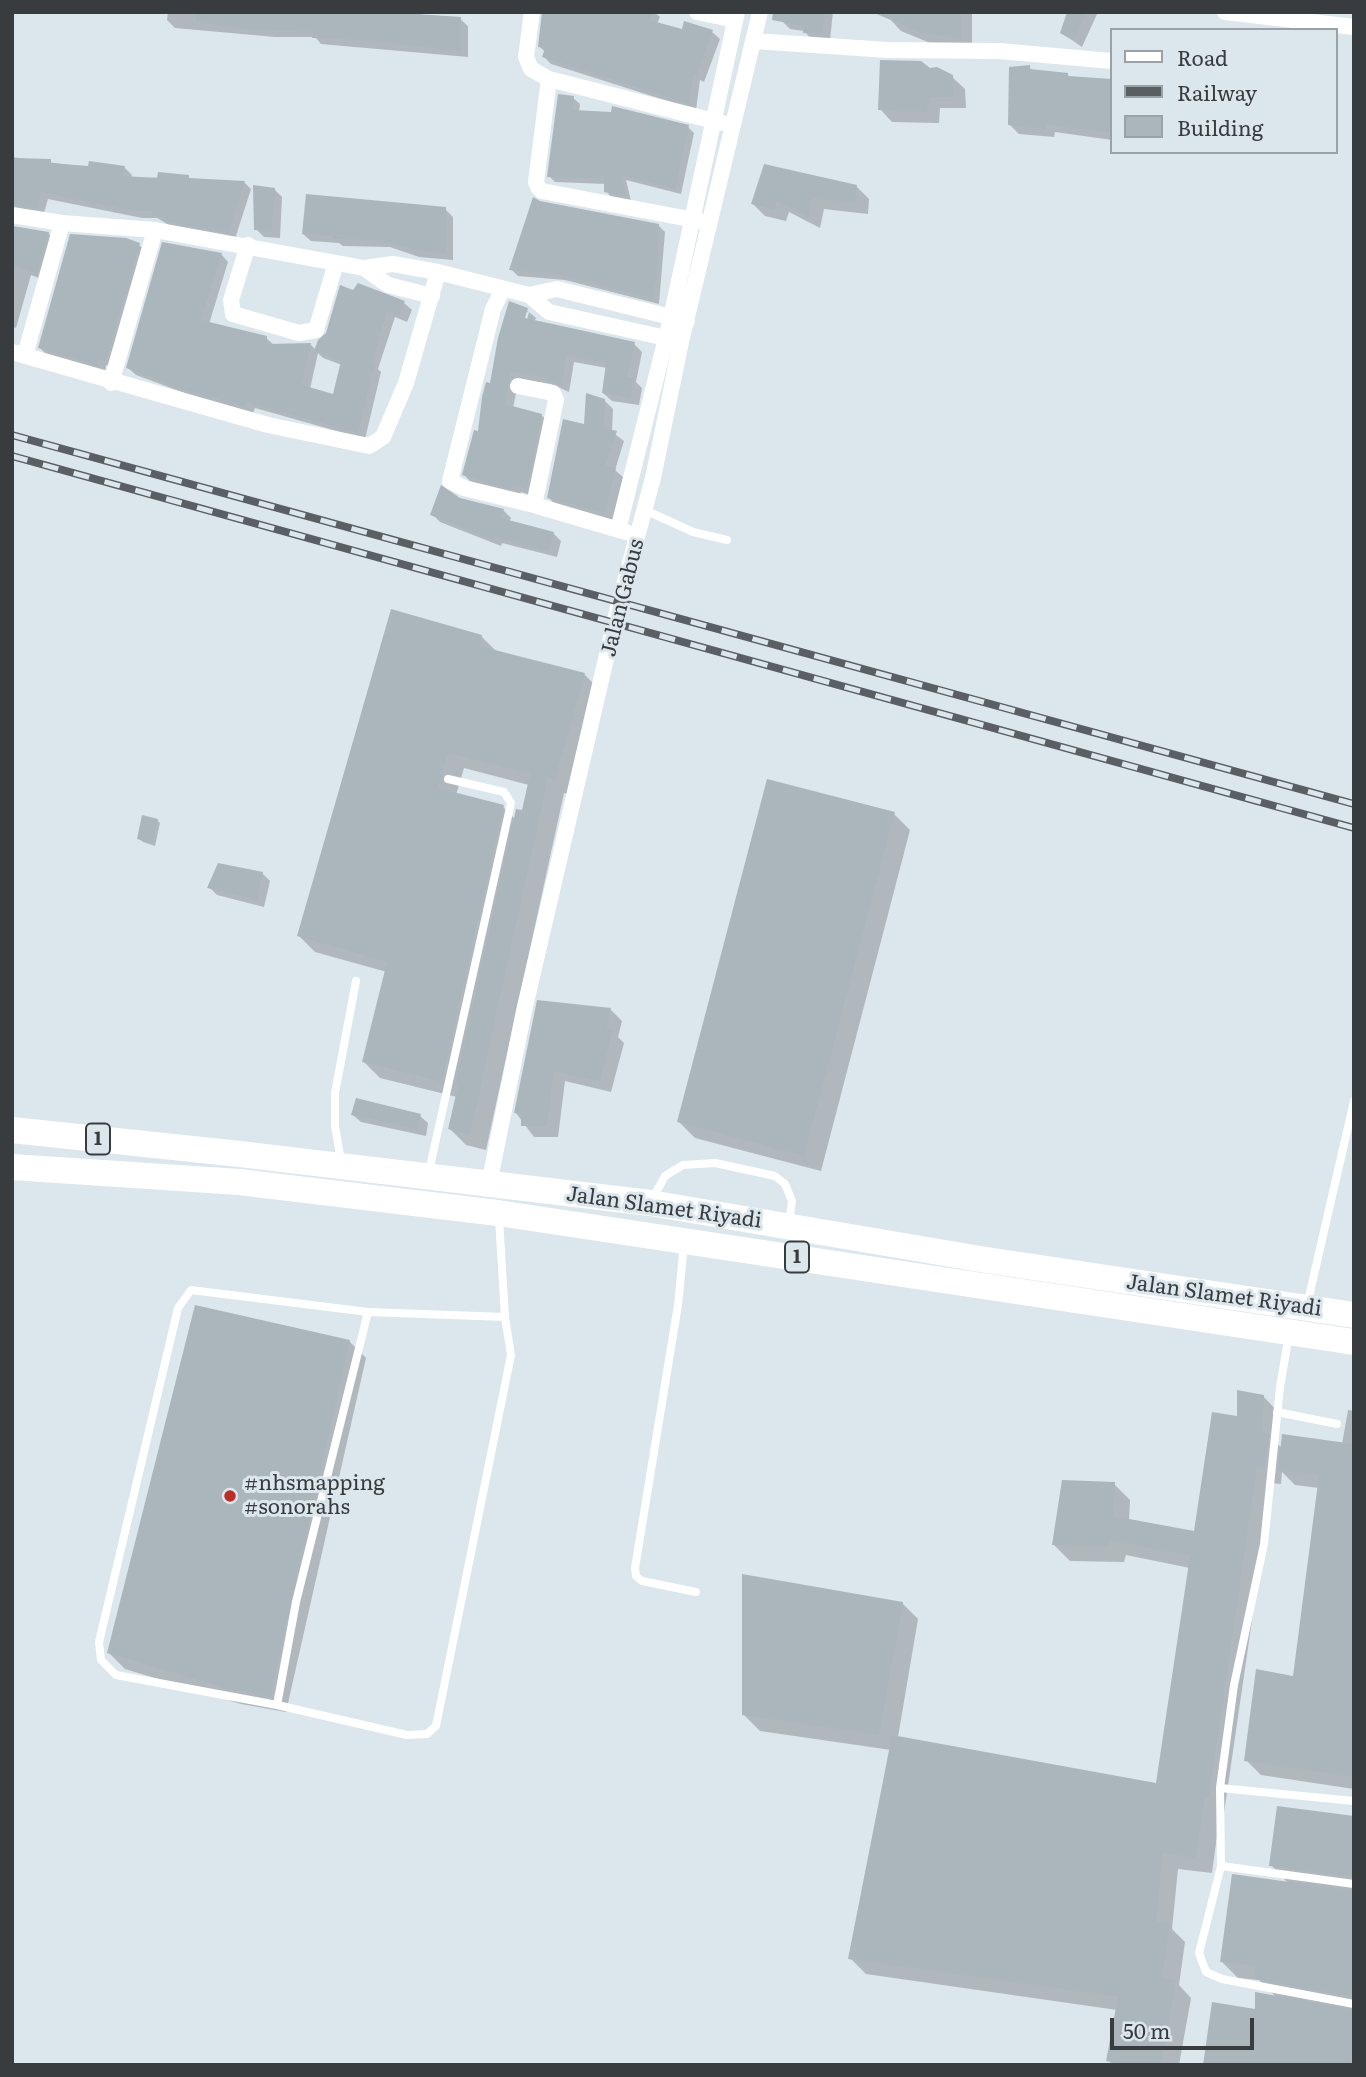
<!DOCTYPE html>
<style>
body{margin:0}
#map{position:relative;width:1366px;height:2077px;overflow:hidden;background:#dce6ed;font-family:Literata,serif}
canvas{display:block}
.frame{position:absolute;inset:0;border:14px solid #383c3f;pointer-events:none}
.legend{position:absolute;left:1110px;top:28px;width:228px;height:126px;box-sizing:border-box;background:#dce6ed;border:2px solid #9aa2a7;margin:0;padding:9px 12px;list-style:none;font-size:21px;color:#383c3f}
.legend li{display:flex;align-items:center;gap:14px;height:35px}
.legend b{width:35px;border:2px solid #9aa2a7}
.scale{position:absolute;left:1110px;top:2018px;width:144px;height:32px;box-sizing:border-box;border:4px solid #383c3f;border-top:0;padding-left:9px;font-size:21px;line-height:24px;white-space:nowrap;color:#383c3f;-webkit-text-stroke:5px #dce6ed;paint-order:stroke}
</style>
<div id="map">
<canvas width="1366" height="2077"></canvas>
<div class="frame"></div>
<ul class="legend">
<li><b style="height:9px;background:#fff"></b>Road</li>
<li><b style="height:9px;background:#595f62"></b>Railway</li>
<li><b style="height:19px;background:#abb5bc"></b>Building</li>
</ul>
<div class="scale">50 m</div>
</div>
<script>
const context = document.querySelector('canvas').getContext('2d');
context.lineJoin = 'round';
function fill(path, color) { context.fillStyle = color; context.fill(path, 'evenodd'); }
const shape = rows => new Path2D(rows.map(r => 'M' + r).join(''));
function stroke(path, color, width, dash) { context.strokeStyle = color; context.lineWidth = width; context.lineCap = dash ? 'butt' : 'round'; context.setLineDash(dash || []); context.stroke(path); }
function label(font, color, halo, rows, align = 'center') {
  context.font = font + ' Literata,serif'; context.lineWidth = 6; context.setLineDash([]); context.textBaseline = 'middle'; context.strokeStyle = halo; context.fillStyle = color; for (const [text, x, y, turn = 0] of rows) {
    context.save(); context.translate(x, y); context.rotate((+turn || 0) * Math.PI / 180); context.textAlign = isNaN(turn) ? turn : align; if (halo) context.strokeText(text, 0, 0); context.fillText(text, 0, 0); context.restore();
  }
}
const shadow = shape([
 [168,12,421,12,420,17,460,19,468,26,468,57,321,44,315,37,275,37,175,28,167,20],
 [630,12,654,12,660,17,657,24,684,31,685,23,712,32,720,39,704,82,700,80,696,110,551,64,544,57,545,52,540,47],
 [785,12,833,12,830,40,812,40,804,31,790,29,782,21],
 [890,12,972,12,972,49,935,45,901,31,889,18],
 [1069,12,1098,12,1082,47,1062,33],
 [1029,67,1033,71,1068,75,1071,78,1112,81,1112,140,1055,132,1054,137,1019,134,1010,125],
 [929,70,952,77,965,89,966,108,940,108,939,123,892,122,880,109],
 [573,98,580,104,579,112,688,127,694,133,681,194,626,180,631,201,612,198,606,191,606,184,555,182,549,176],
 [12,157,90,168,124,167,132,175,131,178,188,177,192,180,244,182,251,189,235,239,174,228,157,218,142,218,48,199,44,213,12,216],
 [856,186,869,199,868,214,824,209,820,228,789,212,786,221,765,216,753,204],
 [274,189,282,197,280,238,264,237,256,229],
 [445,209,453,217,453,260,419,257,390,247,343,246,339,243,311,241,303,234],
 [658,225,665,232,659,304,565,280,518,276,511,269],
 [12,226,48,233,55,240,44,280,31,275,16,328,12,327],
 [139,245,147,252,114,368,106,365,105,372,47,355,40,348],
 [221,254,228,262,209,324,266,338,274,345,310,344,316,350,328,334,404,303,412,310,407,322,395,317,378,369,381,372,365,439,255,408,253,413,198,398,136,375,128,368],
 [318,353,323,358,342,365,334,397,310,389],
 [510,303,529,312,526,312,521,326,525,327,529,312,536,318,534,322,634,344,642,352,636,382,642,388,639,405,612,401,603,393,607,368,574,362,569,392,551,384,519,379,513,408,541,415,550,423,534,496,521,492,519,496,472,483,464,475,479,433],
 [604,400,613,409,612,432,624,441,615,470,624,478,613,521,557,506,548,497,586,426],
 [459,499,503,510,511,518,509,522,553,533,561,541,557,557,502,543,501,546,440,522,432,514],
 [481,636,497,652,585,675,601,691,571,795,564,793,486,1150,466,1145,450,1129,457,1097,380,1078,364,1062,387,972,315,952,299,936],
 [464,768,529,785,523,812,516,820,503,807,456,795],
 [894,814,910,830,821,1171,695,1138,679,1122],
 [157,820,160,823,155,846,143,842,139,839],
 [262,873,270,881,264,907,217,895,209,887],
 [539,1002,611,1010,622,1021,618,1037,624,1043,611,1092,565,1081,558,1137,534,1137,516,1113],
 [353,1115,420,1116,428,1123,426,1136,361,1122],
 [196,1307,349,1341,366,1358,286,1712,241,1704,125,1669,109,1653],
 [1263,1396,1279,1413,1277,1444,1282,1448,1342,1444,1348,1410,1354,1411,1354,1789,1261,1775,1246,1760,1295,1678,1319,1488,1295,1485,1282,1472,1281,1484,1272,1483,1224,1813,1220,1813,1212,1873,1178,1869,1172,1929,1185,1942,1179,1985,1191,1998,1179,2065,1113,2065,1108,2060,1117,2010,866,1974,850,1958,891,1750,760,1731,743,1714,902,1603,918,1619,898,1737,1157,1785,1190,1568,1126,1555,1124,1562,1070,1561,1054,1545,1114,1484,1130,1500,1129,1521,1195,1533,1239,1418],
 [1354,1818,1354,2065,1205,2065,1257,2011,1277,1998,1259,1980,1238,1978,1222,1962,1289,1884,1271,1865]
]);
const building = shape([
 [196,12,387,12,461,17,461,51,340,38,312,38,313,31,243,29,196,22],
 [542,12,652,12,649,20,682,29,684,21,713,30,697,75,693,74,689,104,542,57,545,48,538,47],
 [773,12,825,12,822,33,803,33,803,26,772,20],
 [872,12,961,12,961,38,921,33],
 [1067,12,1087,12,1074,41,1060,33],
 [880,60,921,61,930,68,937,67,953,75,954,97,929,97,927,112,878,110],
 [1030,65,1030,69,1068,73,1068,76,1112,79,1112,133,1046,124,1046,129,1008,125,1009,67],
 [558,94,574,96,573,110,611,112,612,106,689,125,675,189,621,175,626,196,604,192,604,179,547,177],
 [12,158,51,159,51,163,88,166,89,161,125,166,123,176,157,178,158,172,189,175,189,178,245,181,228,233,164,221,165,218,152,215,152,211,133,211,41,192,37,207,42,209,12,205],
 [764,164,857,185,856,203,812,198,809,217,777,201,774,210,751,204],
 [253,185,275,188,272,231,254,230],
 [306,194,446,207,446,253,410,250,410,247,384,243,384,240,333,239,333,236,302,234],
 [533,197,540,201,659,224,657,277,652,298,556,274,509,270],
 [12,226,49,232,37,274,12,265],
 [70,234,126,238,140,243,106,361,99,359,97,365,38,348],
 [162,242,222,253,201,320,267,336,267,344,311,343,302,385,333,394,341,361,314,351,318,340,326,333,340,285,353,290,358,283,405,301,399,315,387,311,372,362,375,363,358,433,247,402,246,407,189,391,126,368],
 [509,301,528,308,525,318,635,342,627,377,634,378,631,398,602,393,606,363,566,355,562,385,545,381,545,377,511,372,505,404,542,414,527,489,513,485,511,489,462,475,474,430,478,431,482,397,486,382,490,383,498,338],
 [586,393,605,399,604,428,617,431,605,466,616,468,605,513,547,498,563,419,584,424],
 [441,485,460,498,504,509,501,518,554,532,549,551,494,537,493,540,430,515],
 [391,609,482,635,479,646,585,673,555,780,548,778,470,1135,448,1129,458,1086,455,1086,516,809,522,810,530,774,448,753,438,788,504,805,442,1082,362,1062,387,962,297,936],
 [767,779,895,812,804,1156,677,1122],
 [142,815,158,819,152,843,137,839],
 [218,863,263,872,257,900,207,888],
 [537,1000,611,1008,607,1028,613,1030,600,1082,554,1071,547,1126,521,1126,521,1114,514,1113],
 [356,1098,421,1114,418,1129,351,1115],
 [195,1305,350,1340,270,1697,224,1688,107,1653],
 [1237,1390,1264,1395,1262,1432,1269,1433,1265,1469,1257,1468,1209,1797,1205,1798,1196,1858,1163,1853,1156,1921,1170,1924,1162,1978,1176,1980,1161,2065,1123,2065,1106,2061,1118,1997,848,1959,892,1735,1156,1783,1190,1556,1110,1540,1108,1547,1052,1545,1062,1480,1115,1482,1113,1516,1194,1531,1212,1412,1237,1416],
 [1282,1434,1354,1444,1354,1777,1244,1761,1256,1669,1293,1676,1319,1475,1278,1470],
 [742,1574,903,1602,879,1735,742,1715],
 [1277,1806,1354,1816,1354,1877,1269,1866],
 [1232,1874,1354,1891,1354,1997,1255,1979,1255,1966,1220,1962],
 [1255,1992,1354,2010,1351,2065,1203,2065,1212,2002,1255,2009]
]);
const service = shape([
 [645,510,693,532,727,540],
 [341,1161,335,1126,335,1093,356,981],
 [429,1171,511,803,504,792,448,779],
 [653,1198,665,1176,683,1165,715,1163,775,1176,785,1184,792,1201,789,1223],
 [499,1219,505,1317,511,1355,436,1726,427,1734,407,1735,277,1705,116,1675,101,1660,99,1642,178,1308,191,1290,368,1312,505,1317],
 [684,1244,678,1305,635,1568,636,1576,642,1581,696,1592],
 [1307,1305,1354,1101],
 [1289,1334,1280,1387,1264,1544,1234,1685,1220,1788,1221,1866,1354,1884],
 [1277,1412,1337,1424],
 [277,1705,296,1602,368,1312],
 [1220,1788,1354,1801],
 [1221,1866,1199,1953,1206,1972,1222,1979,1354,2004]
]);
const minor = shape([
 [532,12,526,57,531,69,549,79],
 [697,12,735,20],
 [1225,12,1354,27],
 [754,41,888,50,999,51,1112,61],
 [12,215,62,223,155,230,364,268,393,264,438,272],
 [700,221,542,191,538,187,536,182,549,79,722,123],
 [248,245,231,300,233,314,299,333,316,330,336,263],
 [364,268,388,285,432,296],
 [502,291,493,309,450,481,464,488,534,505,626,532],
 [529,295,549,312,675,340],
 [12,352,268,425,369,446,383,437,406,383,438,272,529,295,557,289,687,321],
 [25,355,62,223],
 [111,383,155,230],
 [518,386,553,393,556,400,534,505],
 [618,530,671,318,737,12],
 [488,1189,524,1011,619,603,653,478,681,342,760,12]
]);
const trunk = shape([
 [12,1130,240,1154,650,1203,980,1259,1354,1315],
 [12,1167,239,1182,498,1213,1354,1342]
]);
const rail = shape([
 [12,435,1354,804],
 [12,456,1354,828]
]);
const markers = [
 [230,1496,7,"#bc2d29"]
];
const shields = [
 [98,1139,24],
 [797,1257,24]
];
const shieldNames = [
 ["1",98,1139],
 ["1",797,1257]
];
const streetNames = [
 ["Jalan Gabus",623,598,-76],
 ["Jalan Slamet Riyadi",664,1208,8],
 ["Jalan Slamet Riyadi",1224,1296,8]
];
const poiNames = [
 ["#nhsmapping",244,1484],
 ["#sonorahs",244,1508]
];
fill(shadow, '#0003');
fill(building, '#abb5bc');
stroke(service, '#fff', 8);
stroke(minor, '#fff', 16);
stroke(trunk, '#fff', 26);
stroke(rail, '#595f62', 8);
stroke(rail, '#dce6ed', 5, [16]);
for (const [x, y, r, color] of markers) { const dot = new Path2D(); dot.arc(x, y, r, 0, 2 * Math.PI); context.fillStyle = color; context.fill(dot); stroke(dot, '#dce6ed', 2.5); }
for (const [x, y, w] of shields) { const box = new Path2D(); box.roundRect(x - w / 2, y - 15.5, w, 31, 5); context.fillStyle = '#dce6ed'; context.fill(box); stroke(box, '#383c3f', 2); }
label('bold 19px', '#383c3f', null, shieldNames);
label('21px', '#383c3f', '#dce6ed', streetNames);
label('21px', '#383c3f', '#dce6ed', poiNames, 'left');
</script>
